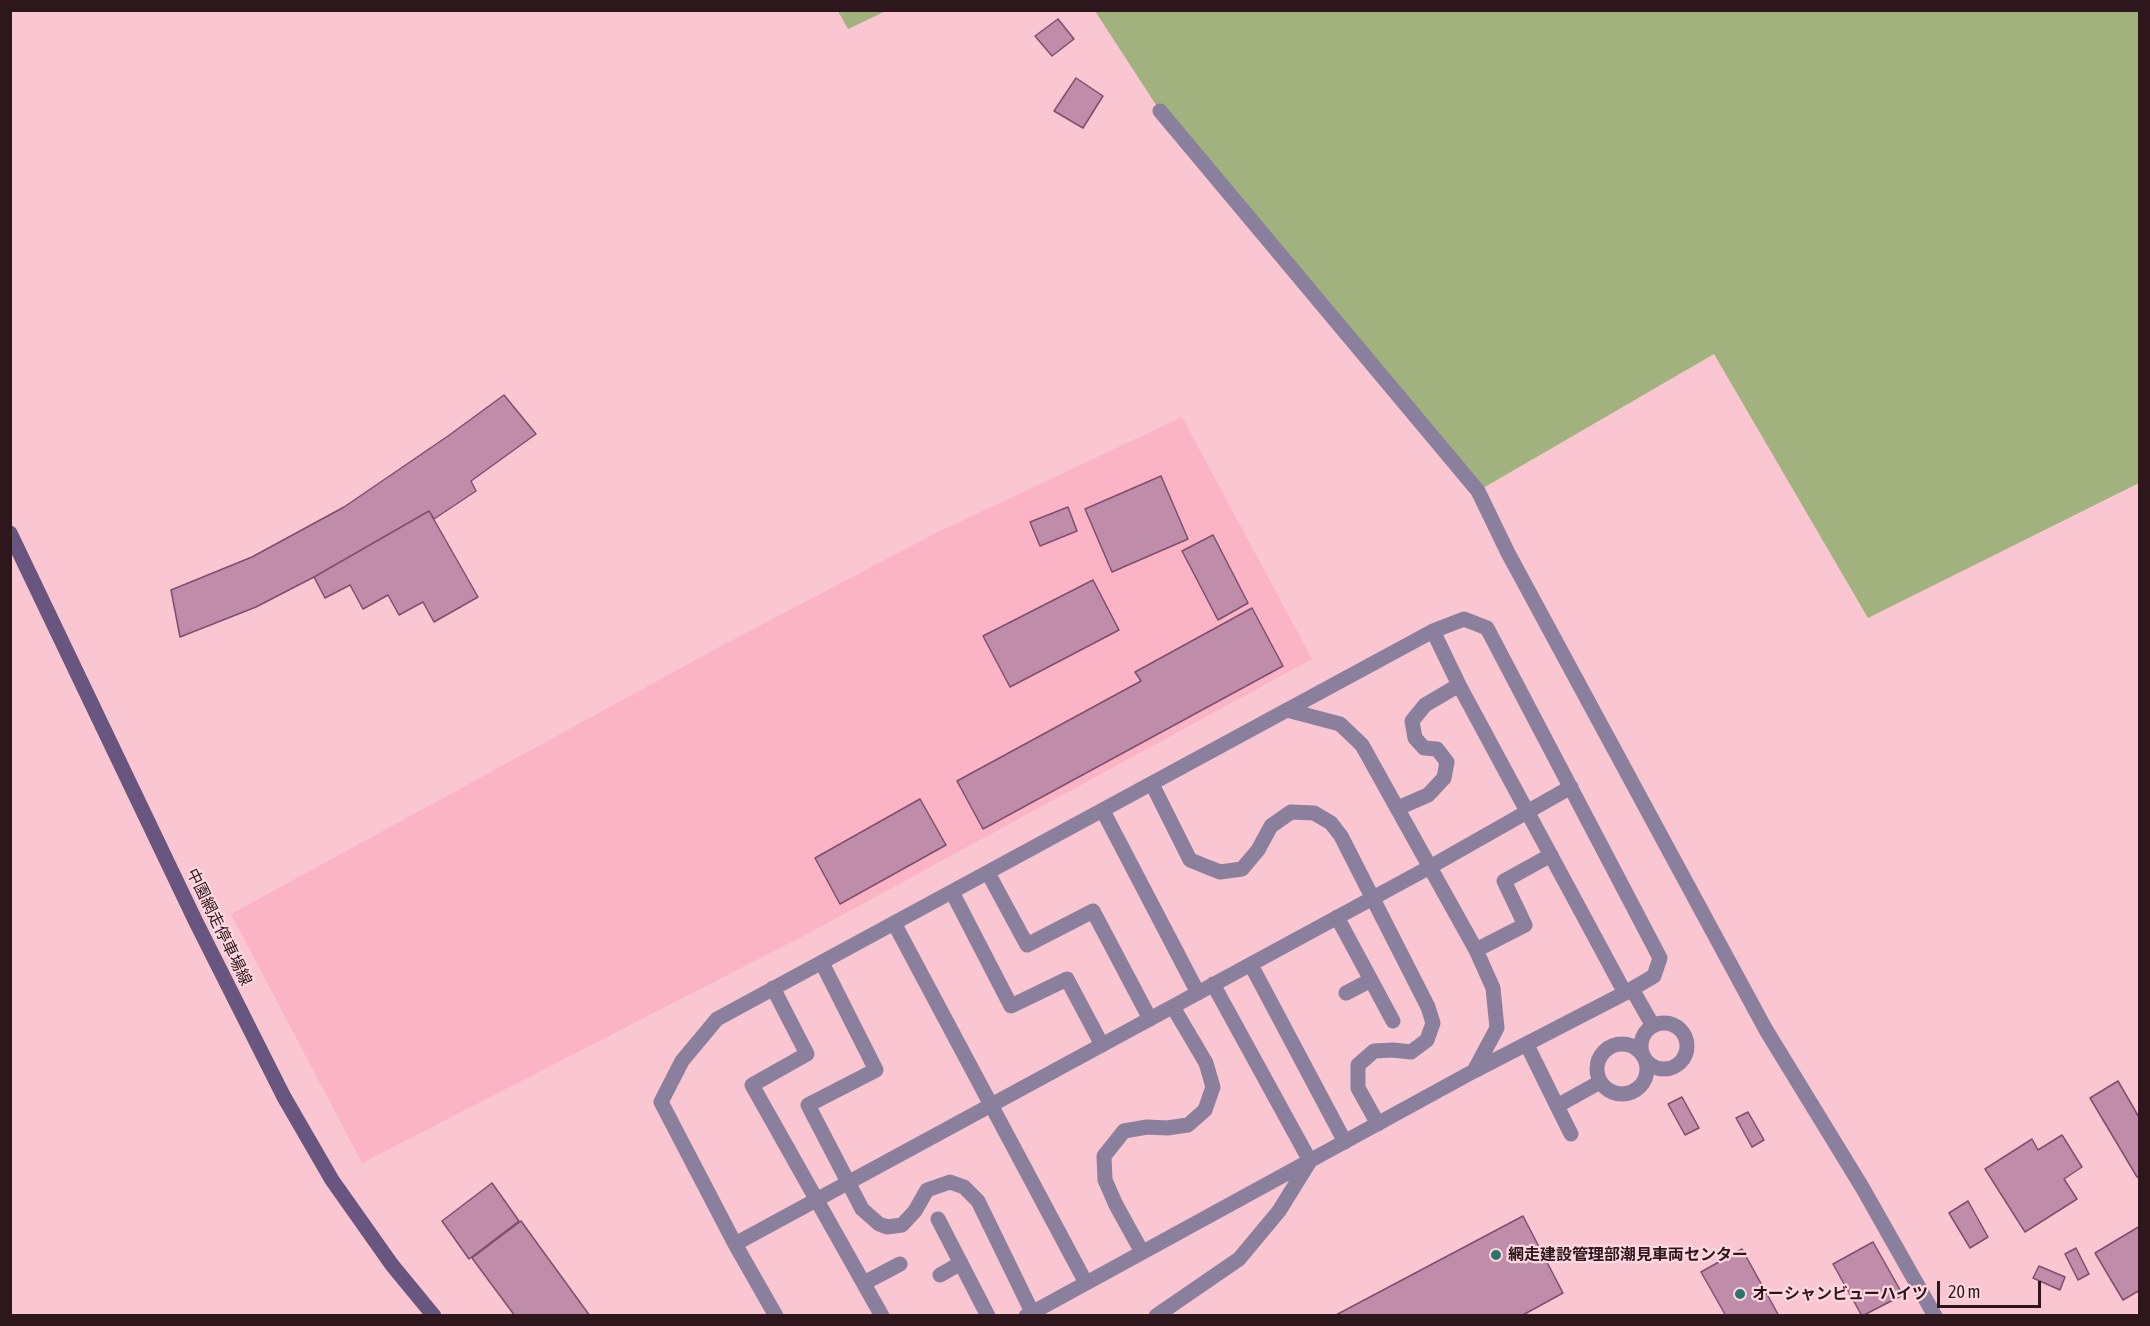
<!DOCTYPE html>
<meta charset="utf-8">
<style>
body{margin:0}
#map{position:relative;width:2150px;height:1326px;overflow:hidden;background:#f9c6d2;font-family:"Asap Condensed",sans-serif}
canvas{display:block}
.frame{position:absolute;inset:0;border:12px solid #2d171d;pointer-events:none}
.scale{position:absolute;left:1937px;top:1281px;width:104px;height:27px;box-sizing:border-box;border:3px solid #2d171d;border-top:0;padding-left:8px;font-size:18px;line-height:21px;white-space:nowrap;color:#2d171d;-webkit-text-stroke:4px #fed7e0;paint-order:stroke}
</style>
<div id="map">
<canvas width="2150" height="1326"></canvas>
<div class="frame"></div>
<div class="scale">20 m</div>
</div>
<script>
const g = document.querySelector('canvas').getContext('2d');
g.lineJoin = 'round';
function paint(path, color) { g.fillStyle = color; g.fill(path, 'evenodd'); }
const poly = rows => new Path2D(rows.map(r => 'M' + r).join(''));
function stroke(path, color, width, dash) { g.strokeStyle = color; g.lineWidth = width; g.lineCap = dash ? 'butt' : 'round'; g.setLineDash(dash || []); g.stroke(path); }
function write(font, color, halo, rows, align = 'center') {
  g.font = font + ' "Asap Condensed","Noto Sans JP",sans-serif'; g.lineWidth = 4.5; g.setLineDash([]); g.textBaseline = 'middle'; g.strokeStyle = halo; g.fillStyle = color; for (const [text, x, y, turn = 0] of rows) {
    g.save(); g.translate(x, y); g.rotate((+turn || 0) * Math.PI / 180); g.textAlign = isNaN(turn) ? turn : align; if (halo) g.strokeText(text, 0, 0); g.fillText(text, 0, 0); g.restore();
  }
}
paint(poly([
 [1182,417,1312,659,811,932,362,1163,231,914,723,645,934,534]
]), '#fab4c5');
paint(poly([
 [838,11,886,11,848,29],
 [1095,11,2139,11,2139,483,1868,618,1714,354,1478,491,1160,111]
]), '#a2b27f');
const building = poly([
 [1058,19,1074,39,1052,56,1035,36,1058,19],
 [1076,78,1103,96,1083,128,1054,111,1076,78],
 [504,395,536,434,471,481,476,491,434,519,429,511,314,577,256,607,180,637,171,590,252,557,344,507,448,436,504,395],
 [1161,476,1188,539,1112,572,1085,509,1161,476],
 [1068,507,1077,531,1040,546,1030,522,1068,507],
 [429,511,478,597,434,622,423,602,399,615,388,595,363,609,350,585,325,598,314,577,429,511],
 [1213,535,1248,603,1218,620,1182,551,1213,535],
 [1093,580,1119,630,1010,687,983,636,1093,580],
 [1252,608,1283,666,983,829,957,781,1141,681,1135,672,1252,608],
 [920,799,946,845,840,904,815,858,920,799],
 [2118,1081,2140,1119,2140,1176,2137,1177,2090,1098,2118,1081],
 [1682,1097,1699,1128,1685,1135,1668,1104,1682,1097],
 [1748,1112,1764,1140,1752,1147,1736,1118,1748,1112],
 [2062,1135,2082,1167,2064,1179,2077,1199,2025,1232,1985,1169,2032,1139,2038,1150,2062,1135],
 [492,1183,519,1221,469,1259,442,1221,492,1183],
 [1968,1201,1988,1237,1970,1248,1949,1213,1968,1201],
 [1523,1216,1563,1293,1521,1316,1334,1316,1523,1216],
 [521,1221,590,1316,515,1316,472,1258,521,1221],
 [2140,1226,2140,1290,2123,1300,2095,1253,2140,1226],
 [1873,1242,1903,1295,1862,1316,1833,1264,1873,1242],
 [2076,1248,2089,1274,2078,1280,2065,1254,2076,1248],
 [1742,1249,1779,1316,1726,1316,1701,1272,1742,1249],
 [2039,1266,2065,1277,2060,1290,2033,1278,2039,1266]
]);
paint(building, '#bf8caa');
stroke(building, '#7e4f6c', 1.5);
stroke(poly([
 [1160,111,1478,491,1508,553,1766,1030,1862,1187,1935,1316],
 [1433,631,1459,685,1625,993],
 [1152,784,1190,860,1220,872,1242,869,1258,850,1271,826,1291,812,1314,813,1331,823,1341,836,1428,1007,1433,1023,1427,1040,1411,1052,1393,1050,1374,1051,1358,1065,1358,1088,1378,1124],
 [1398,808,1428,795,1444,778,1447,762,1437,749,1424,748,1415,738,1412,721,1425,705,1459,685],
 [1103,811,1198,993],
 [988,873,1027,945,1093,911,1150,1019],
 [952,892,1011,1006,1067,979,1102,1045],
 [1337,917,1393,1021],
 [894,923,1086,1283],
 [1476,950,1525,925,1504,881,1551,855],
 [822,963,876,1070,808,1105,862,1209,879,1224,887,1227,902,1225,915,1211,927,1190,950,1182,964,1187,978,1201,1032,1312],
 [1251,965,1345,1142],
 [773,988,807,1054,752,1085,882,1316],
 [1632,989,1653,1026],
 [1346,993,1371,980],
 '1641 1046a23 23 0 1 1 46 0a23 23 0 1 1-46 0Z',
 '1597 1069a25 25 0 1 1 50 0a25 25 0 1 1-50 0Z',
 [1527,1045,1557,1106,1600,1082],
 [1557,1106,1571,1134],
 [938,1219,988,1316],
 [735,1244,1430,867,1571,787],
 [1142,1252,1116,1205,1105,1180,1104,1156,1124,1131,1147,1127,1167,1128,1188,1125,1205,1110,1213,1087,1206,1063,1173,1007],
 [940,1275,961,1263],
 [864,1283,900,1264],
 [776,1316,735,1244,661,1102,682,1061,717,1019,1287,710,1340,724,1362,745,1476,950,1493,988,1497,1028,1474,1071],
 [1026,1316,1474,1071,1625,993,1654,976,1660,958,1487,628,1464,619,1433,631,1287,710],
 [1156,1316,1239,1259,1279,1211,1310,1161,1213,984]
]), '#8b7f9e', 15);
stroke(poly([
 [10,533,196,922,284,1097,332,1180,392,1265,434,1316]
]), '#685681', 15);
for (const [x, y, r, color] of [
 [1496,1255,6,"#2c7369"],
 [1740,1294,6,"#2c7369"]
]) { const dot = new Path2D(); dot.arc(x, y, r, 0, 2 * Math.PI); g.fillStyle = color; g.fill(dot); stroke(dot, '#fed7e0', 2); }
write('16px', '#2d171d', '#fed7e0', [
 ["中園網走停車場線",219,927,64]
]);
write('bold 16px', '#2d171d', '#fed7e0', [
 ["網走建設管理部潮見車両センター",1508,1255],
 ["オーシャンビューハイツ",1752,1294]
], 'left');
</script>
